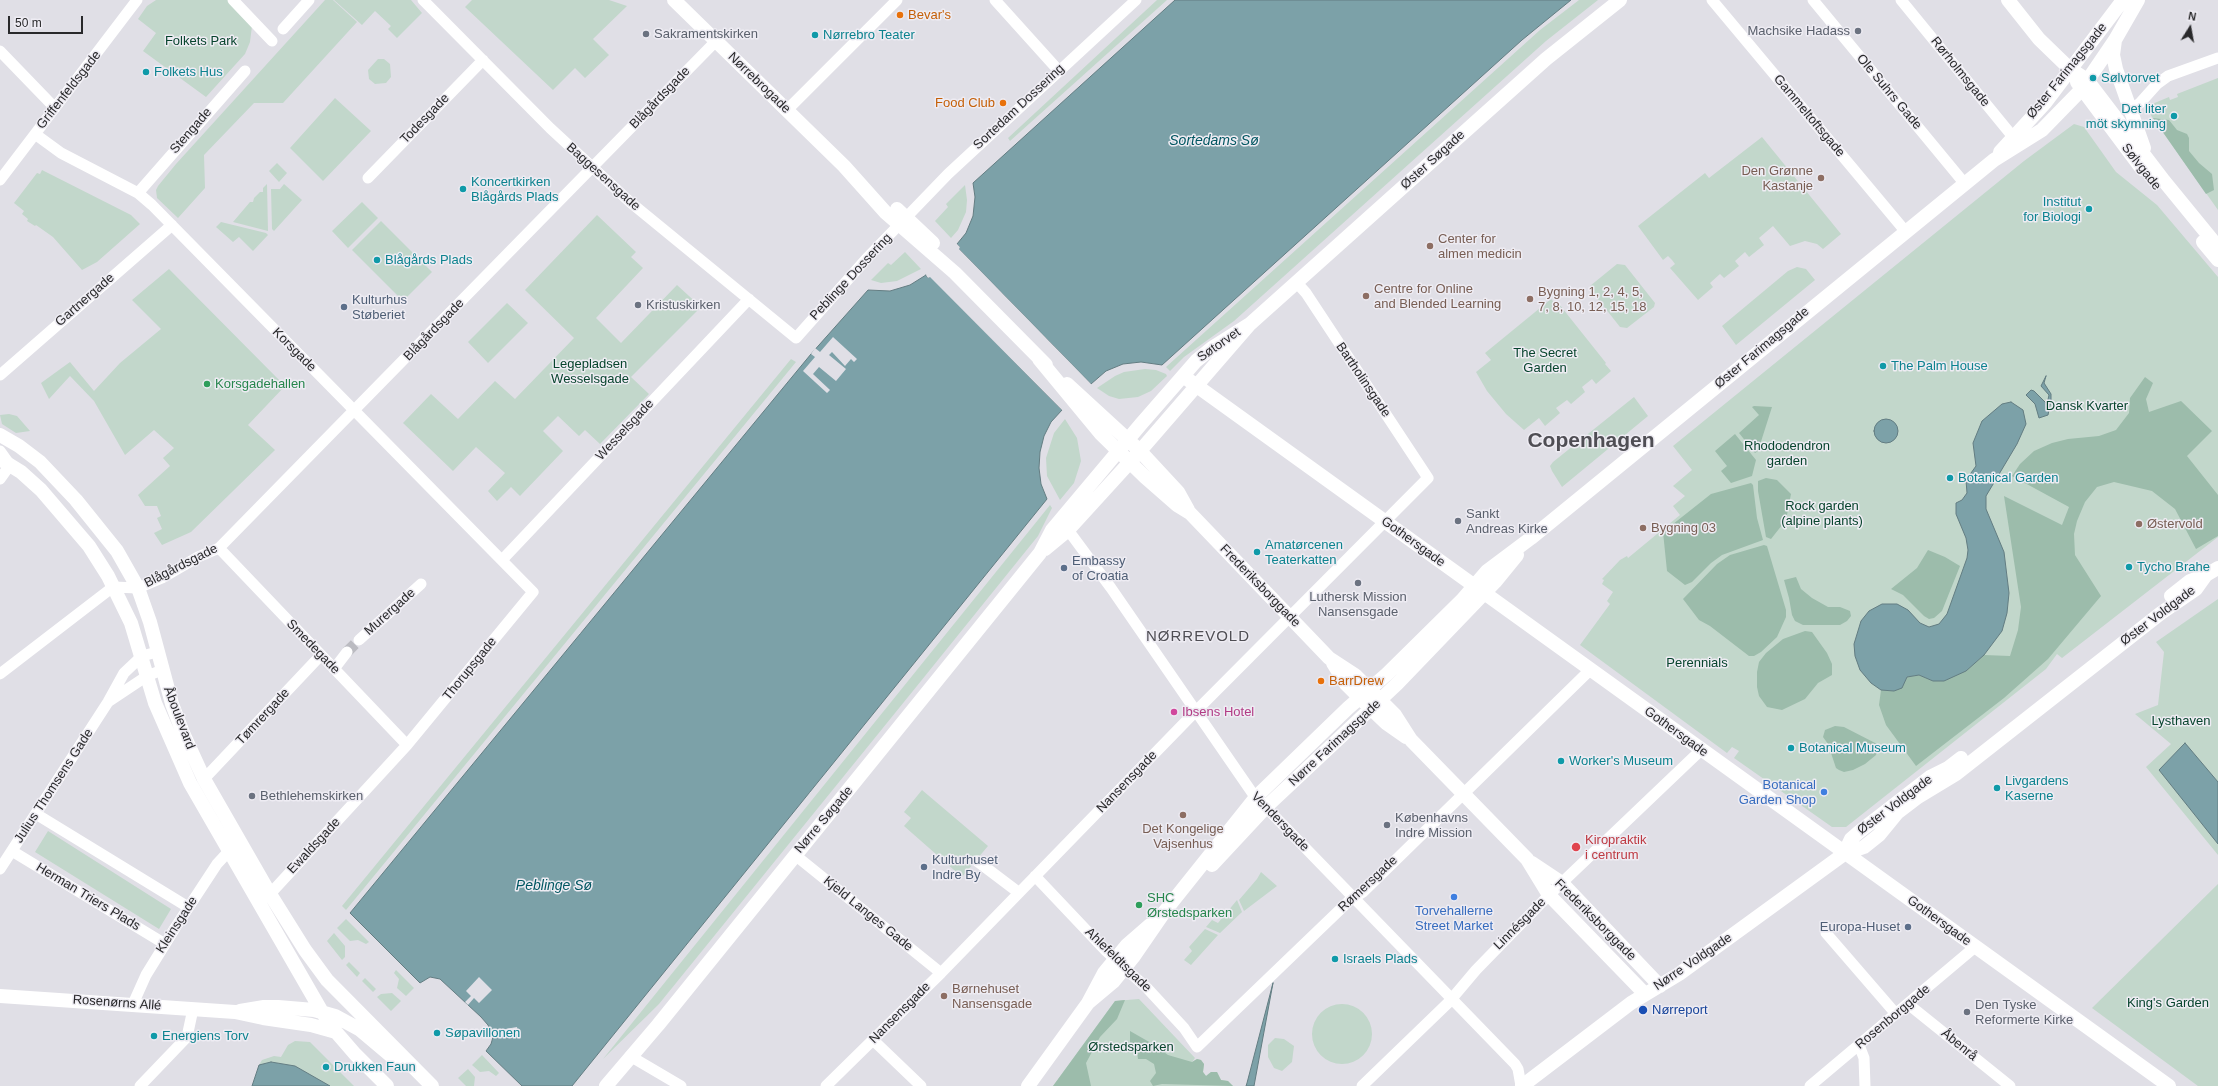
<!DOCTYPE html>
<meta charset="utf-8">
<style>
body{margin:0}
#map{position:relative;width:2218px;height:1086px;overflow:hidden;background:#e0dfe6;font-family:Helvetica,sans-serif}
canvas{display:block}
.north{position:absolute;left:2170px;top:8px;width:40px;height:40px;-webkit-text-stroke:3px #eeecf3;paint-order:stroke;rotate:11deg;font-size:11px;font-weight:700;line-height:16px;text-align:center;color:#29292b}
.north::after{content:'';display:block;margin:auto;width:14px;height:18px;background:#29292b;clip-path:polygon(50% 0,100% 100%,50% 72%,0 100%)}
.scale{position:absolute;left:8px;top:16px;width:75px;height:18px;box-sizing:border-box;border:2px solid #29292b;border-top:0;padding-left:5px;font-size:12px;line-height:14px;white-space:nowrap;color:#29292b;-webkit-text-stroke:3px #eeecf3;paint-order:stroke}
</style>
<div id="map">
<canvas width="2218" height="1086"></canvas>
<div class="north">N</div>
<div class="scale">50 m</div>
</div>
<script>
const g = document.querySelector('canvas').getContext('2d');
g.lineJoin = 'round';
function paint(path, color) { g.fillStyle = color; g.fill(path, 'evenodd'); }
const poly = rows => new Path2D(rows.map(r => 'M' + r).join(''));
function stroke(path, color, width, dash) { g.strokeStyle = color; g.lineWidth = width; g.lineCap = dash ? 'butt' : 'round'; g.setLineDash(dash || []); g.stroke(path); }
function write(font, color, halo, rows, align = 'center') {
  g.font = font + ' Helvetica,sans-serif'; g.lineWidth = 3; g.setLineDash([]); g.textBaseline = 'middle'; g.strokeStyle = halo; g.fillStyle = color; for (const [text, x, y, turn = 0] of rows) {
    g.save(); g.translate(x, y); g.rotate((+turn || 0) * Math.PI / 180); g.textAlign = isNaN(turn) ? turn : align; if (halo) g.strokeText(text, 0, 0); g.fillText(text, 0, 0); g.restore();
  }
}
paint(poly([
 [156,0,231,0,252,26,250,42,245,54,206,97,143,51,156,33,138,19,147,6],
 [325,0,333,0,357,22,283,103,254,103,204,155,205,188,178,218,157,198,156,190,158,186,176,164],
 [334,0,411,0,422,13,397,38,388,29,391,26,375,11,362,25],
 [472,0,609,0,627,6,593,39,609,55,585,78,575,68,553,90,465,7],
 [1157,0,1167,0,1010,141,1008,138],
 [1579,0,1598,0,1546,41,1234,321,1184,357,1170,371,1166,367,1540,30],
 [378,59,384,59,390,64,391,77,386,83,375,84,369,79,368,70],
 [2218,78,2218,210,2145,107,2169,97,2170,100,2178,97,2177,94],
 [335,98,371,131,323,181,290,148],
 [2074,124,2084,127,2116,172,2157,205,2218,277,2218,537,2062,658,2057,654,2046,669,1846,827,1832,827,1734,758,1739,751,1732,747,1727,753,1580,645,1610,604,1607,601,1613,592,1602,584,1604,580,1602,579,1620,560,1627,556,1628,558,1680,515,1673,506,1685,496,1673,486,1692,470,1673,446,2024,161],
 [1762,137,1841,234,1823,249,1817,244,1805,241,1790,246,1773,226,1759,238,1764,245,1749,257,1745,252,1735,261,1739,266,1724,278,1720,274,1710,283,1713,287,1698,300,1670,268,1675,264,1672,260,1668,256,1663,260,1638,226,1705,173,1709,178],
 [277,163,287,173,279,182,269,171],
 [42,170,131,215,140,224,97,262,82,270,53,237,36,225,35,226,27,221,28,219,22,214,24,211,14,203,37,173,40,174],
 [267,184,268,231,233,222,250,202,253,202,254,198,260,192,263,192,263,188],
 [284,184,302,200,274,231,272,229,271,189,280,189],
 [965,185,967,200,966,212,958,230,951,238,935,221,948,207,946,204],
 [362,202,378,218,348,248,332,231],
 [597,215,636,252,631,257,643,268,596,318,621,343,677,285,701,307,631,377,649,394,600,444,585,430,579,436,558,416,543,431,563,451,520,496,511,487,497,501,488,491,505,473,476,447,453,471,403,423,431,394,458,419,495,381,515,399,574,338,525,290],
 [381,221,432,272,403,301,352,250],
 [221,222,266,233,268,235,253,251,239,237,233,242,216,227],
 [905,252,921,269,897,281,881,283,871,280,888,263,891,265],
 [1617,264,1625,265,1655,303,1654,307,1627,328,1620,327,1590,289,1590,286],
 [1797,267,1806,269,1815,280,1736,345,1722,326,1788,271],
 [169,269,285,386,248,425,275,450,191,532,162,545,154,533,162,529,157,518,161,516,157,506,145,506,138,495,170,466,163,458,174,448,154,430,125,455,94,401,70,376,49,399,41,383,70,362,94,391,120,363,161,329,132,300],
 [1551,299,1557,305,1559,304,1606,363,1605,364,1611,371,1596,384,1592,379,1582,387,1585,392,1571,404,1567,400,1556,408,1560,413,1545,426,1539,418,1524,430,1506,414,1487,391,1476,372,1491,360,1485,353],
 [507,303,528,323,488,363,468,342],
 [791,359,796,362,346,910,342,906],
 [1145,369,1156,370,1166,374,1167,376,1151,391,1138,397,1119,399,1109,396,1097,388,1115,376,1124,372],
 [1634,397,1648,416,1562,487,1552,471,1550,466,1553,462],
 [9,414,17,416,30,431,16,433,2,424,0,415],
 [1065,419,1077,438,1081,461,1074,483,1060,500,1047,476,1046,458,1054,433],
 [1050,505,1052,508,1038,536,921,681,659,1004,603,1059],
 [2218,599,2218,855,2146,767,2171,744,2135,714,2158,705,2164,652,2156,642],
 [922,790,988,846,962,877,904,826,911,818,904,812],
 [48,831,171,909,159,929,35,852],
 [1261,872,1277,886,1244,911,1239,900,1257,879],
 [2218,884,2218,1086,2198,1086,2092,1008],
 [1237,900,1242,912,1220,933,1206,927,1212,920,1218,923],
 [346,919,369,942,366,944,358,940,350,941,337,928],
 [1205,929,1218,935,1191,965,1184,960,1192,951,1189,947],
 [334,933,345,946,345,957,342,960,327,941],
 [349,962,360,973,357,977,346,965],
 [396,970,414,988,406,996,397,988,399,979,394,973],
 [365,978,376,989,373,992,362,981],
 [392,993,401,1001,391,1011,377,997,381,994],
 [1139,999,1195,1058,1192,1062,1197,1059,1201,1060,1204,1064,1203,1072,1206,1076,1211,1072,1217,1072,1221,1080,1228,1081,1233,1086,1053,1086,1115,1001],
 '1312 1034a30 30 0 1 1 60 0a30 30 0 1 1-60 0Z',
 [1275,1038,1284,1039,1294,1046,1292,1062,1282,1071,1274,1068,1268,1057,1268,1045],
 [295,1041,310,1042,354,1086,330,1086,295,1066,271,1062,259,1065,262,1060,274,1056,281,1057,288,1045],
 [482,1055,499,1073,496,1076,489,1071,480,1072,472,1065],
 [468,1069,475,1077,474,1086,466,1086,458,1078]
]), '#c2d7cb');
paint(poly([
 [2153,118,2169,120,2177,130,2187,134,2189,138,2189,151,2199,163,2212,174,2214,190,2206,194],
 [2145,377,2153,383,2146,399,2149,412,2181,401,2212,431,2187,456,2218,495,2218,536,2196,549,2175,509,2152,491,2114,482,2097,487,2085,502,2077,521,2074,534,2075,555,2101,596,2048,659,2004,698,1916,766,1886,725,1879,705,1881,690,1894,691,1907,677,1919,675,1933,681,1966,671,1984,655,2010,656,2018,630,2021,607,2004,496,2062,525,2069,507,2012,476,2020,464,2034,451,2052,443,2068,439,2099,436,2116,430,2129,413,2130,398],
 [1754,406,1772,407,1758,451,1755,453,1739,433,1759,415,1752,407],
 [1735,434,1756,460,1752,476,1731,483,1721,471,1727,466,1715,451],
 [1766,478,1777,480,1791,494,1786,520,1771,539,1766,537,1758,491,1758,481],
 [1751,483,1753,485,1757,518,1763,540,1722,555,1711,563,1692,582,1685,585,1667,571,1663,532,1711,494],
 [1764,545,1767,546,1786,610,1786,617,1777,637,1761,652,1754,656,1749,656,1710,626,1699,620,1683,599,1717,564,1730,555],
 [1928,550,1945,557,1960,566,1942,611,1934,618,1929,619,1924,616,1903,595,1891,589,1917,568],
 [1796,577,1801,589,1812,598,1828,607,1840,607,1850,611,1851,616,1847,621,1840,625,1803,625,1795,621,1792,615,1789,598,1784,580],
 [1805,631,1812,632,1827,653,1832,664,1832,675,1818,683,1805,699,1782,710,1767,707,1759,696,1757,687,1757,672,1759,662,1766,653,1783,639],
 [1835,726,1844,727,1879,745,1876,755,1865,764,1853,770,1844,772,1839,770,1836,768,1828,744,1823,737,1825,730],
 [1125,1000,1117,1019,1100,1037,1086,1063,1091,1086,1053,1086,1115,1001],
 [1130,1031,1151,1043,1168,1055,1192,1062,1197,1059,1201,1060,1204,1064,1203,1072,1206,1076,1211,1072,1217,1072,1221,1080,1228,1081,1233,1086,1162,1084,1153,1086,1150,1081,1156,1073,1154,1064,1146,1059,1138,1059,1137,1052,1130,1046]
]), '#9cbcab');
const water = poly([
 [1175,0,1571,0,1522,40,1162,365,1141,362,1123,364,1106,371,1091,384,958,248,960,247,957,244,966,233,973,216,975,197,973,183,1175,0],
 [926,275,928,278,930,276,1062,410,1051,422,1044,436,1040,452,1039,468,1041,484,1047,499,572,1086,522,1086,486,1051,491,1044,493,1037,488,1025,481,1017,440,979,430,977,420,983,350,913,811,354,868,290,890,291,910,285,926,275],
 [2046,376,2044,383,2051,394,2051,400,2048,415,2039,418,2035,404,2026,395,2031,390,2034,391,2047,404,2049,395,2041,386,2046,376],
 [2011,402,2023,410,2026,424,2017,444,1986,496,1986,509,2004,552,2009,593,2007,613,2002,631,1984,655,1966,671,1944,681,1933,681,1919,675,1907,677,1902,688,1894,691,1881,690,1871,683,1860,670,1855,656,1854,644,1861,621,1869,611,1882,604,1897,604,1908,610,1920,623,1929,627,1939,624,1947,614,1967,558,1968,550,1966,538,1956,514,1956,503,1962,500,1967,493,1966,480,1976,466,1973,443,1982,421,2002,404,2011,402],
 '1874 431a12 12 0 1 1 24 0a12 12 0 1 1-24 0Z',
 [2185,743,2218,782,2218,844,2159,770,2185,743],
 [1273,983,1254,1086,1246,1086,1247,1083,1273,983],
 [271,1062,295,1066,330,1086,252,1086,259,1065,271,1062]
]);
paint(water, '#7ca1a8');
stroke(water, '#637d82', 1);
paint(poly([
 [957,244,960,247,959,249,1091,384,1089,385,957,250],
 [927,273,931,275,1063,408,1062,410,930,277,928,278,926,275],
 [833,337,857,359,854,362,851,359,845,366,832,352,829,355,846,369,836,381,819,367,813,374,830,390,827,393,803,371,815,357,811,354,815,348,820,352],
 [479,977,492,990,479,1003,474,998,468,1005,465,1002,471,996,466,991],
 [517,1027,518,1034,493,1037,492,1032,494,1031]
]), '#e0dfe6');
stroke(poly([
 [347,652,359,640]
]), '#bbbbc1', 11, [11, 5.5]);
stroke(poly([
 [233,0,272,41],
 [423,0,550,128,630,202,796,338,868,257,948,174,1136,0],
 [995,0,1059,71],
 [1712,0,1906,232],
 [1813,0,1965,184],
 [1901,0,2018,143],
 [283,29,309,0],
 [0,51,55,108],
 [787,110,897,0],
 [2130,110,2140,103,2157,84,2168,76,2218,58],
 [35,134,61,153,138,193,152,205,533,592,407,745,270,894],
 [368,178,483,60],
 [0,180,137,0],
 [138,193,245,71],
 [0,375,172,225],
 [0,451,10,465,0,479],
 [1068,530,1111,588,1253,794,1515,1064,1518,1069,1521,1086],
 [219,548,407,745],
 [502,560,749,299],
 [359,640,421,584],
 [334,669,347,652],
 [0,674,113,587,138,588,162,578,198,557,219,548,716,41],
 [108,702,147,676,162,670],
 [204,779,321,655],
 [36,814,188,907],
 [12,851,165,944],
 [795,855,941,973],
 [977,861,1018,892],
 [0,869,108,702,124,673,142,656,157,652],
 [1035,876,1106,951,1147,988,1184,1028,1197,1047,1350,900,1363,892,1590,670],
 [1826,933,1896,1014],
 [133,1004,146,975,175,928,217,864,229,851],
 [1908,1004,2010,1086],
 [873,1040,921,1086],
 [1859,1045,1864,1058,1865,1086],
 [630,1056,681,1086],
 [140,1086,187,1037,193,1009],
 [826,1086,941,973,1193,714,1428,478,1306,293,1297,283],
 [1362,1086,1449,1002,1476,970,1549,895,1701,750],
 [1810,1086,1975,947]
]), '#fff', 11);
stroke(poly([
 [674,0,844,166,886,213,955,273,1046,365],
 [2008,0,2039,39,2070,69,2087,80,2164,181,2218,247],
 [2115,40,2113,55,2116,69,2144,148],
 [2077,82,2142,169],
 [2000,152,2045,103,2123,0],
 [897,209,933,243],
 [2203,242,2218,260],
 [1039,359,1101,434,1145,477,1177,505,1190,513,1329,658,1355,675,1395,715,1411,740,1527,859,1549,895,1645,994],
 [1183,376,2169,1086],
 [1067,384,1140,451,1178,492,1188,510],
 [0,435,19,446,40,462,76,500,117,551,138,588,150,622,172,704,183,733,204,779,270,894,305,950,327,980,432,1086],
 [0,459,21,472,41,490,89,546,108,576,131,623,155,703,190,783,322,1012,336,1032,355,1054,387,1086],
 [1045,549,1068,530,1140,451,1250,324,1546,59,1620,0],
 [2171,596,2190,581,2206,575,2218,568],
 [1333,663,1346,684,1360,698,1386,723,1406,737],
 [1844,854,1851,839,1859,832,1930,777,1948,768,1961,758],
 [1532,863,1562,883,1660,986],
 [1212,865,1266,807,1397,684,1495,582,1517,555],
 [0,996,235,1012,263,1018,311,1025,336,1032],
 [1088,1003,1113,982,1134,956,1165,911,1256,797,1348,708,1387,674,1462,600,1487,571,1531,538,1994,160,2042,130,2081,90,2115,40,2138,0],
 [240,1011,264,1007,278,1007,314,1010,335,1016,359,1029,397,1061],
 [606,1086,658,1025,866,768,1040,553,1052,530,1141,424,1196,361,1212,348,1250,324],
 [1028,1086,1088,1003,1104,973,1127,945,1150,925],
 [1522,1086,1631,1003,1679,974,1844,854,1864,847,1879,835,1897,813,1918,797,1956,774,2161,613,2196,589,2206,575]
]), '#fff', 14);
for (const [x, y, r, color] of [
 [900,15,4,"#e8710a"],
 [1858,31,4,"#6b7280"],
 [646,34,4,"#6b7280"],
 [815,35,4,"#0f9aa8"],
 [146,72,4,"#0f9aa8"],
 [2093,78,4,"#0f9aa8"],
 [1003,103,4,"#e8710a"],
 [2174,116,4,"#0f9aa8"],
 [1821,178,4,"#8d6e63"],
 [463,189,4,"#0f9aa8"],
 [2089,209,4,"#0f9aa8"],
 [1430,246,4,"#8d6e63"],
 [377,260,4,"#0f9aa8"],
 [1366,296,4,"#8d6e63"],
 [1530,299,4,"#8d6e63"],
 [638,305,4,"#6b7280"],
 [344,307,4,"#5c6f8a"],
 [1883,366,4,"#0f9aa8"],
 [207,384,4,"#2e9e5b"],
 [1950,478,4,"#0f9aa8"],
 [1458,521,4,"#6b7280"],
 [2139,524,4,"#8d6e63"],
 [1643,528,4,"#8d6e63"],
 [1257,552,4,"#0f9aa8"],
 [2129,567,4,"#0f9aa8"],
 [1064,568,4,"#5c6f8a"],
 [1358,583,4,"#6b7280"],
 [1321,681,4,"#e8710a"],
 [1174,712,4,"#d1479c"],
 [1791,748,4,"#0f9aa8"],
 [1561,761,4,"#0f9aa8"],
 [1997,788,4,"#0f9aa8"],
 [1824,792,4,"#3f7fe0"],
 [252,796,4,"#6b7280"],
 [1183,815,4,"#8d6e63"],
 [1387,825,4,"#6b7280"],
 [1576,847,5,"#e0444e"],
 [924,867,4,"#5c6f8a"],
 [1454,897,4,"#3f7fe0"],
 [1139,905,4,"#2e9e5b"],
 [1908,927,4,"#5c6f8a"],
 [1335,959,4,"#0f9aa8"],
 [944,996,4,"#8d6e63"],
 [1643,1010,5,"#1a4fb4"],
 [1967,1012,4,"#6b7280"],
 [437,1033,4,"#0f9aa8"],
 [154,1036,4,"#0f9aa8"],
 [326,1067,4,"#0f9aa8"]
]) { const dot = new Path2D(); dot.arc(x, y, r, 0, 2 * Math.PI); g.fillStyle = color; g.fill(dot); stroke(dot, '#eeecf3', 1.5); }
write('13px', '#c56008', '#eeecf3', [
 ["Bevar's",908,15],
 ["Food Club",995,103,"right"],
 ["BarrDrew",1329,681]
], 'left');
write('13px', '#5b616d', '#eeecf3', [
 ["Machsike Hadass",1850,31,"right"],
 ["Sakramentskirken",654,34],
 ["Kristuskirken",646,305],
 ["Sankt",1466,514],
 ["Andreas Kirke",1466,529],
 ["Luthersk Mission",1358,597,"center"],
 ["Nansensgade",1358,612,"center"],
 ["Bethlehemskirken",260,796],
 ["Københavns",1395,818],
 ["Indre Mission",1395,833],
 ["Den Tyske",1975,1005],
 ["Reformerte Kirke",1975,1020]
], 'left');
write('13px', '#0d838f', '#eeecf3', [
 ["Nørrebro Teater",823,35],
 ["Folkets Hus",154,72],
 ["Sølvtorvet",2101,78],
 ["Det liter",2166,109,"right"],
 ["möt skymning",2166,124,"right"],
 ["Koncertkirken",471,182],
 ["Blågårds Plads",471,197],
 ["Institut",2081,202,"right"],
 ["for Biologi",2081,217,"right"],
 ["Blågårds Plads",385,260],
 ["The Palm House",1891,366],
 ["Botanical Garden",1958,478],
 ["Amatørcenen",1265,545],
 ["Teaterkatten",1265,560],
 ["Tycho Brahe",2137,567],
 ["Botanical Museum",1799,748],
 ["Worker's Museum",1569,761],
 ["Livgardens",2005,781],
 ["Kaserne",2005,796],
 ["Israels Plads",1343,959],
 ["Søpavillonen",445,1033],
 ["Energiens Torv",162,1036],
 ["Drukken Faun",334,1067]
], 'left');
write('13px', '#07442d', '#eeecf3', [
 ["Folkets Park",201,41],
 ["The Secret",1545,353],
 ["Garden",1545,368],
 ["Legepladsen",590,364],
 ["Wesselsgade",590,379],
 ["Dansk Kvarter",2087,406],
 ["Rhododendron",1787,446],
 ["garden",1787,461],
 ["Rock garden",1822,506],
 ["(alpine plants)",1822,521],
 ["Perennials",1697,663],
 ["Lysthaven",2181,721],
 ["King's Garden",2168,1003],
 ["Ørstedsparken",1131,1047]
]);
write('13px', '#29292b', '#eeecf3', [
 ["Øster Farimagsgade",2067,71,-51],
 ["Rørholmsgade",1960,72,51],
 ["Nørrebrogade",759,83,44],
 ["Griffenfeldsgade",69,90,-52],
 ["Ole Suhrs Gade",1889,92,50],
 ["Blågårdsgade",660,98,-46],
 ["Sortedam Dossering",1019,107,-43],
 ["Gammeltoftsgade",1809,116,50],
 ["Todesgade",425,119,-46],
 ["Stengade",191,131,-49],
 ["Øster Søgade",1433,160,-42],
 ["Sølvgade",2141,167,52],
 ["Baggesensgade",603,177,42],
 ["Peblinge Dossering",851,277,-47],
 ["Gartnergade",85,300,-41],
 ["Blågårdsgade",434,330,-46],
 ["Søtorvet",1219,345,-35],
 ["Øster Farimagsgade",1762,348,-40],
 ["Korsgade",294,350,45],
 ["Bartholinsgade",1363,380,56],
 ["Wesselsgade",625,430,-47],
 ["Gothersgade",1413,542,36],
 ["Blågårdsgade",181,566,-27],
 ["Frederiksborggade",1260,586,46],
 ["Murergade",390,612,-42],
 ["Øster Voldgade",2158,616,-37],
 ["Smedegade",313,647,46],
 ["Thorupsgade",470,669,-51],
 ["Tømrergade",263,717,-47],
 ["Åboulevard",179,718,69],
 ["Gothersgade",1676,732,36],
 ["Nørre Farimagsgade",1335,743,-43],
 ["Nansensgade",1127,782,-46],
 ["Julius Thomsens Gade",54,786,-57],
 ["Øster Voldgade",1895,805,-37],
 ["Nørre Søgade",824,820,-50],
 ["Vendersgade",1280,822,46],
 ["Ewaldsgade",314,846,-47],
 ["Rømersgade",1368,884,-43],
 ["Herman Triers Plads",88,897,31],
 ["Kjeld Langes Gade",868,914,39],
 ["Frederiksborggade",1595,920,45],
 ["Gothersgade",1939,921,36],
 ["Linnésgade",1520,924,-45],
 ["Kleinsgade",177,925,-57],
 ["Ahlefeldtsgade",1118,960,44],
 ["Nørre Voldgade",1693,962,-34],
 ["Rosenørns Allé",117,1003,4],
 ["Nansensgade",900,1013,-45],
 ["Rosenborggade",1893,1017,-40],
 ["Åbenrå",1959,1045,39]
]);
write('13px', '#785e54', '#eeecf3', [
 ["Den Grønne",1813,171,"right"],
 ["Kastanje",1813,186,"right"],
 ["Center for",1438,239],
 ["almen medicin",1438,254],
 ["Centre for Online",1374,289],
 ["and Blended Learning",1374,304],
 ["Bygning 1, 2, 4, 5,",1538,292],
 ["7, 8, 10, 12, 15, 18",1538,307],
 ["Østervold",2147,524],
 ["Bygning 03",1651,528],
 ["Det Kongelige",1183,829,"center"],
 ["Vajsenhus",1183,844,"center"],
 ["Børnehuset",952,989],
 ["Nansensgade",952,1004]
], 'left');
write('13px', '#4e5e75', '#eeecf3', [
 ["Kulturhus",352,300],
 ["Støberiet",352,315],
 ["Embassy",1072,561],
 ["of Croatia",1072,576],
 ["Kulturhuset",932,860],
 ["Indre By",932,875],
 ["Europa-Huset",1900,927,"right"]
], 'left');
write('13px', '#27864d', '#eeecf3', [
 ["Korsgadehallen",215,384],
 ["SHC",1147,898],
 ["Ørstedsparken",1147,913]
], 'left');
write('13px', '#b23c85', '#eeecf3', [
 ["Ibsens Hotel",1182,712]
], 'left');
write('13px', '#366cbe', '#eeecf3', [
 ["Botanical",1816,785],
 ["Garden Shop",1816,800],
 ["Torvehallerne",1454,911,"center"],
 ["Street Market",1454,926,"center"]
], 'right');
write('13px', '#be3a42', '#eeecf3', [
 ["Kiropraktik",1585,840],
 ["i centrum",1585,855]
], 'left');
write('13px', '#164399', '#eeecf3', [
 ["Nørreport",1652,1010]
], 'left');
write('italic 14px', '#005661', '#eeecf3', [
 ["Sortedams Sø",1214,141],
 ["Peblinge Sø",554,886]
]);
g.letterSpacing = '1px';
write('15px', '#4f4e54', '#eeecf3', [
 ["NØRREVOLD",1198,637]
]);
g.letterSpacing = '0px';
write('bold 21px', '#4f4e54', '#eeecf3', [
 ["Copenhagen",1591,441]
]);
</script>
